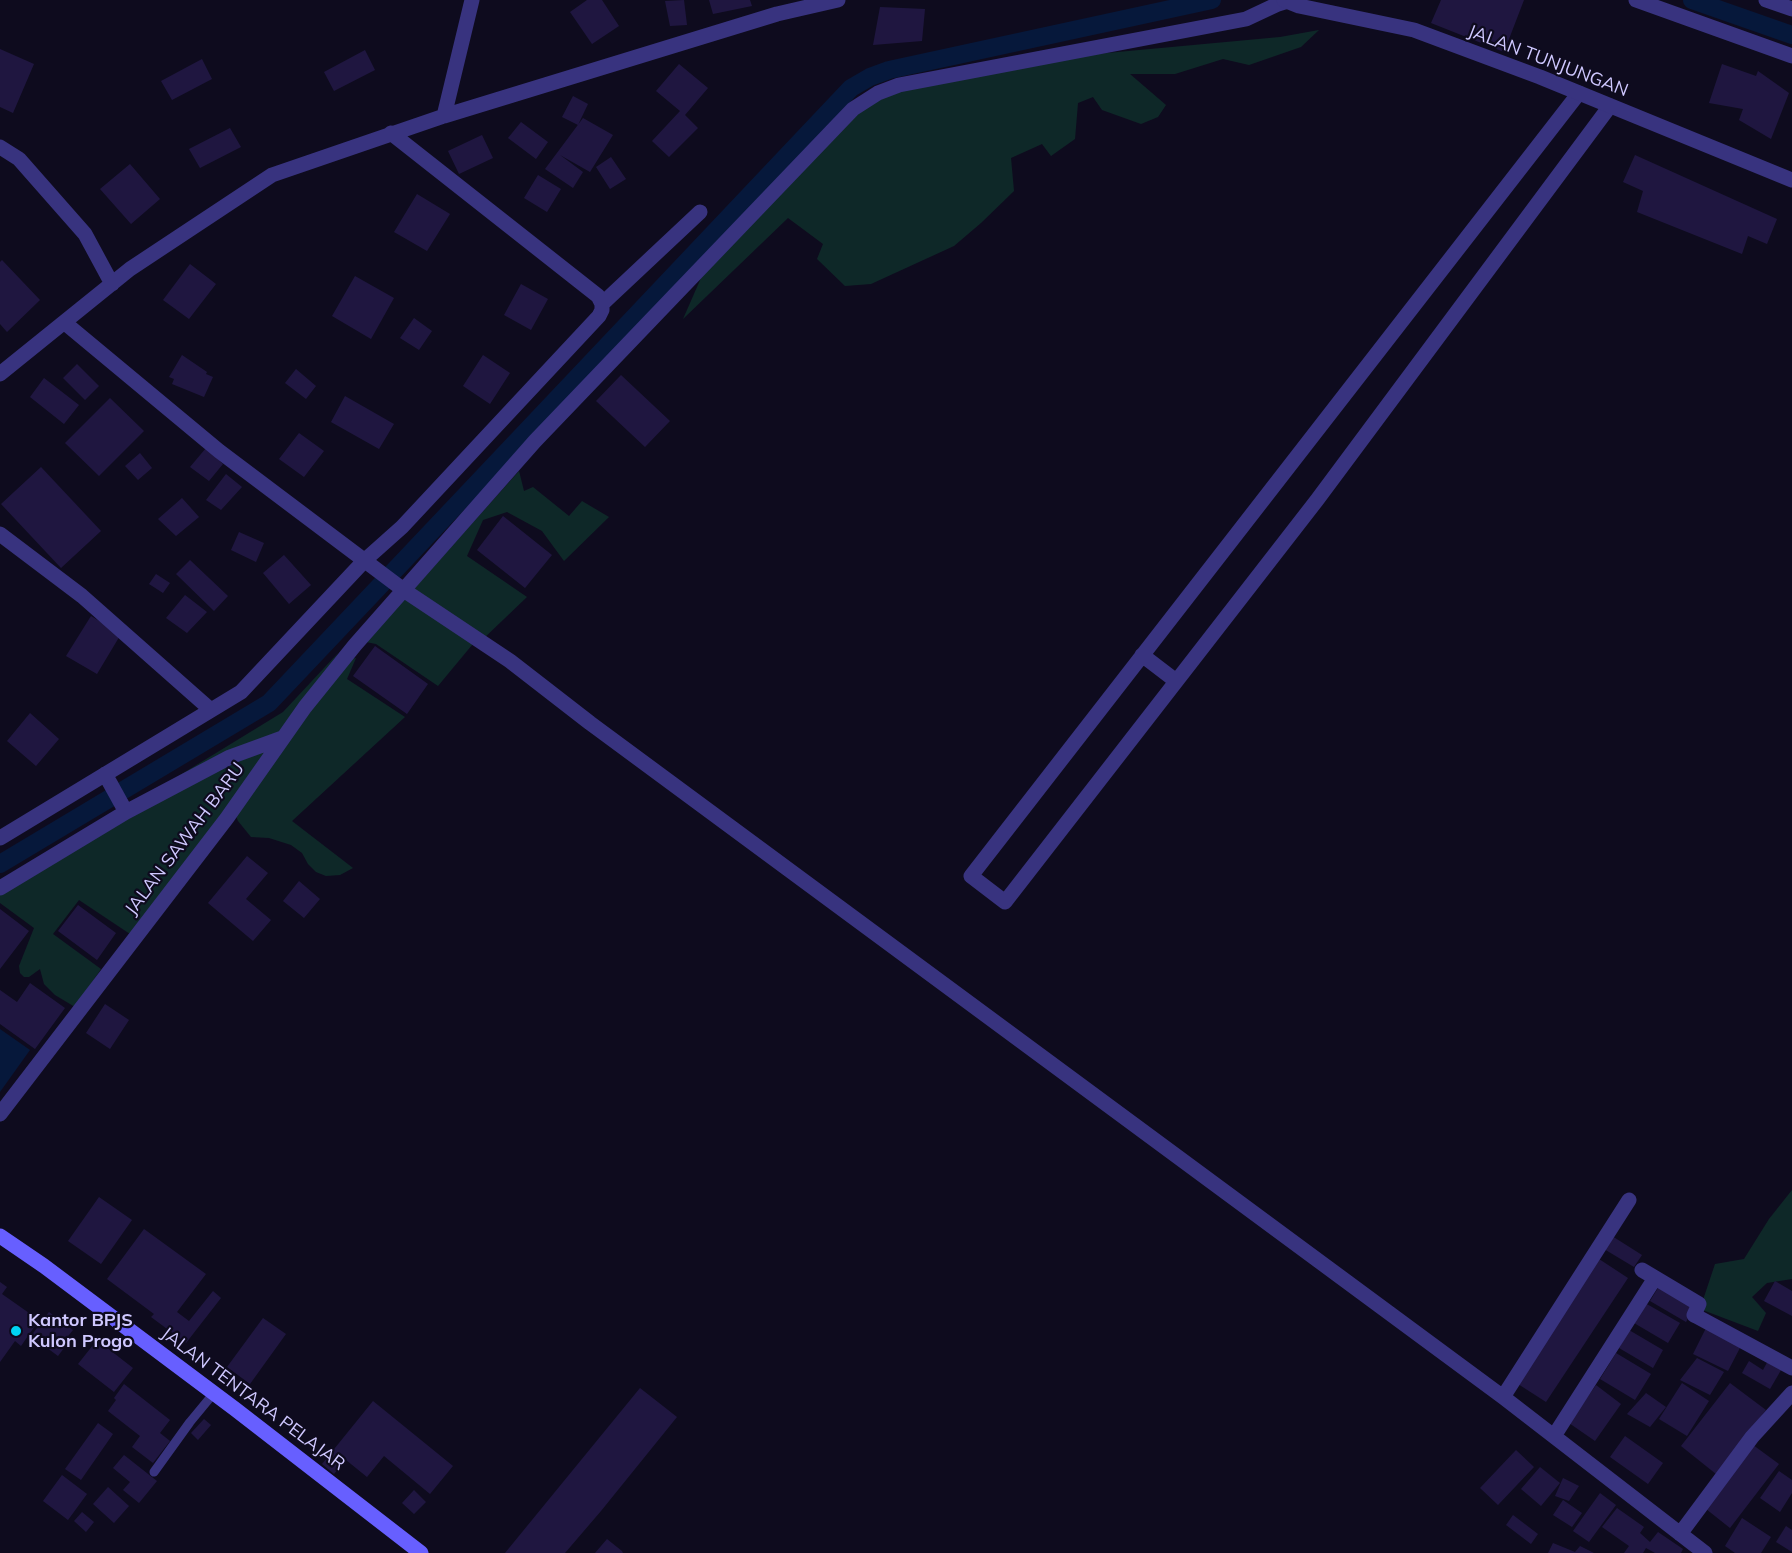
<!DOCTYPE html>
<style>
body{margin:0}
canvas{display:block;background:#0e0b1e}
</style>
<canvas width="1792" height="1553"></canvas>
<script>
const g = document.querySelector('canvas').getContext('2d');
g.lineJoin = 'round';
function paint(path, color) { g.fillStyle = color; g.fill(path, 'evenodd'); }
const poly = rows => new Path2D(rows.map(r => 'M' + r).join(''));
function stroke(path, color, width, dash) { g.strokeStyle = color; g.lineWidth = width; g.lineCap = dash ? 'butt' : 'round'; g.setLineDash(dash || []); g.stroke(path); }
function write(font, color, halo, rows, align = 'center') {
  g.font = font + ' Mulish,sans-serif'; g.lineWidth = 4.5; g.setLineDash([]); g.textBaseline = 'middle'; g.strokeStyle = halo; g.fillStyle = color; for (const [text, x, y, turn = 0] of rows) {
    g.save(); g.translate(x, y); g.rotate((+turn || 0) * Math.PI / 180); g.textAlign = isNaN(turn) ? turn : align; if (halo) g.strokeText(text, 0, 0); g.fillText(text, 0, 0); g.restore();
  }
}
paint(poly([
 [1319,30,1301,47,1249,65,1223,59,1175,74,1130,74,1166,105,1158,117,1141,124,1102,110,1093,97,1078,103,1075,139,1051,156,1042,144,1011,158,1014,191,981,223,954,246,871,284,845,286,817,259,823,244,788,218,683,319,708,262,862,102,897,88,1096,54,1280,37],
 [519,471,524,491,533,487,569,516,582,501,609,517,564,561,542,531,507,512,483,520,467,556,527,597,481,641,477,639,438,686,376,644,366,642],
 [339,652,226,810,130,934,79,900,53,934,101,969,75,1007,55,995,44,984,40,969,29,977,24,977,20,973,19,966,34,928,0,903,0,881,100,824,283,712],
 [356,658,347,679,405,717,292,821,353,868,340,875,326,876,316,872,308,864,302,853,291,845,269,838,251,837,238,821,236,816,308,709,350,659],
 [1792,1190,1792,1279,1767,1283,1752,1297,1766,1313,1758,1331,1700,1309,1715,1264,1744,1259,1769,1219]
]), '#0e2828');
paint(poly([
 [0,1029,30,1050,0,1092]
]), '#06183b');
stroke(poly([
 [1692,0,1792,35],
 [0,864,269,703,851,88,870,77,889,70,1212,0]
]), '#06183b', 18);
paint(poly([
 [587,0,602,0,619,26,592,44,570,12],
 [684,0,687,25,670,26,665,1],
 [709,0,750,0,752,6,713,14],
 [1441,0,1524,0,1504,52,1431,23],
 [880,7,925,9,922,41,873,45],
 [0,49,34,64,13,113,0,107],
 [365,50,375,70,334,91,324,72],
 [202,59,212,79,172,100,161,81],
 [679,64,708,88,685,115,698,128,669,157,652,141,680,111,656,91],
 [1722,64,1756,76,1758,71,1789,93,1771,139,1739,120,1743,109,1709,103],
 [573,96,588,104,578,125,562,117],
 [583,118,613,135,590,172,560,155,583,172,573,188,545,169],
 [521,122,548,142,536,159,508,138],
 [230,128,241,147,200,168,189,149],
 [482,135,493,158,459,174,448,151],
 [1635,155,1777,219,1767,244,1748,236,1742,254,1637,212,1643,191,1623,182],
 [611,157,626,179,610,189,596,167],
 [130,164,160,199,131,224,100,189],
 [538,175,561,189,547,212,524,198],
 [417,194,450,214,427,251,394,232],
 [2,260,40,300,7,332,0,324,0,262],
 [190,264,216,284,189,319,163,300],
 [355,276,394,298,371,339,332,316],
 [521,284,548,299,531,330,504,315],
 [414,318,432,331,419,350,400,338],
 [182,355,207,372,206,374,213,377,204,397,172,384,174,379,169,377],
 [483,355,510,373,490,404,463,386],
 [77,364,99,386,85,400,63,378],
 [296,369,316,386,306,399,285,383],
 [621,375,670,421,645,447,596,401],
 [44,378,79,405,64,424,30,397],
 [345,396,394,424,379,449,331,422],
 [110,398,144,431,99,476,65,443],
 [299,433,324,451,304,477,279,459],
 [206,448,223,464,209,481,190,467],
 [140,453,152,468,138,480,125,466],
 [41,467,101,531,61,568,1,504],
 [226,474,242,487,221,510,206,500],
 [182,498,199,517,176,536,158,519],
 [503,516,552,555,525,588,477,550],
 [239,532,264,543,256,562,231,550],
 [284,555,311,585,289,604,263,573],
 [190,560,228,596,214,611,176,574],
 [156,574,170,583,163,593,149,584],
 [185,595,207,612,187,633,166,618],
 [91,616,121,634,97,674,66,656],
 [375,646,428,684,407,714,353,676],
 [30,713,59,739,36,766,7,741],
 [247,856,268,873,246,899,271,920,253,941,208,903],
 [299,881,320,899,304,918,283,901],
 [78,905,116,933,97,960,58,931],
 [0,909,29,931,0,969],
 [30,983,65,1008,35,1049,0,1024,0,990,17,1002],
 [105,1004,129,1020,110,1049,86,1033],
 [99,1197,132,1220,101,1264,68,1241],
 [144,1229,206,1274,177,1312,189,1321,213,1291,221,1298,186,1343,151,1317,154,1314,107,1279],
 [1612,1236,1642,1255,1634,1267,1604,1249],
 [1599,1259,1628,1278,1546,1402,1518,1384],
 [1775,1281,1792,1291,1792,1316,1764,1301],
 [0,1282,7,1287,2,1294,39,1320,21,1346,15,1341,0,1362],
 [1661,1283,1696,1304,1686,1322,1650,1301],
 [1645,1303,1680,1323,1668,1343,1634,1323],
 [49,1312,73,1330,61,1345,64,1348,58,1356,31,1336],
 [263,1318,286,1334,250,1384,227,1367],
 [1707,1326,1742,1344,1728,1371,1693,1354],
 [1629,1330,1663,1350,1653,1368,1619,1348],
 [97,1340,133,1368,114,1392,78,1364],
 [1616,1353,1651,1374,1635,1400,1600,1379],
 [1770,1357,1784,1365,1770,1389,1742,1373,1749,1361,1763,1370],
 [1697,1358,1724,1372,1710,1395,1680,1380],
 [1682,1383,1709,1401,1687,1436,1659,1419],
 [1730,1383,1766,1410,1716,1474,1681,1446],
 [124,1384,170,1420,160,1433,170,1441,153,1463,132,1447,140,1436,108,1411,116,1400,114,1398],
 [1596,1385,1621,1404,1595,1441,1569,1423],
 [640,1388,677,1417,601,1511,565,1553,505,1553],
 [1646,1393,1666,1407,1650,1427,1627,1414],
 [373,1401,453,1466,430,1494,384,1456,367,1477,346,1460,334,1474,322,1464],
 [204,1419,211,1425,198,1440,191,1433],
 [98,1423,113,1434,81,1480,65,1469],
 [1625,1436,1663,1463,1648,1484,1610,1457],
 [1749,1442,1779,1464,1730,1528,1701,1505],
 [1516,1450,1534,1467,1498,1505,1480,1488],
 [124,1455,157,1481,139,1503,123,1490,130,1482,113,1468],
 [1540,1467,1560,1483,1541,1506,1521,1489],
 [1779,1471,1792,1480,1792,1493,1780,1512,1760,1498],
 [62,1475,87,1494,68,1520,43,1501],
 [1563,1478,1579,1486,1569,1501,1555,1496],
 [108,1487,129,1506,114,1523,93,1504],
 [414,1490,426,1502,414,1514,402,1503],
 [1600,1493,1616,1505,1589,1542,1573,1531],
 [1563,1500,1582,1513,1572,1527,1553,1515],
 [1617,1508,1644,1527,1640,1533,1650,1542,1658,1532,1683,1549,1681,1553,1655,1553,1646,1548,1643,1553,1624,1553,1629,1546,1602,1527],
 [82,1512,94,1522,86,1532,74,1521],
 [1513,1515,1538,1534,1531,1544,1506,1525],
 [1742,1518,1771,1537,1761,1553,1735,1553,1725,1546],
 [1786,1526,1792,1530,1792,1552,1776,1542],
 [607,1539,622,1551,623,1553,595,1553],
 [1553,1543,1575,1552,1580,1546,1594,1553,1548,1553]
]), '#1f1640');
stroke(poly([
 [154,1472,190,1422,214,1393]
]), '#38337f', 9);
stroke(poly([
 [1636,0,1792,56],
 [1766,0,1792,9],
 [1579,93,971,876,1005,902,1317,500,1610,106],
 [444,116,472,0],
 [0,147,19,159,85,234,112,284],
 [602,304,700,212],
 [65,323,219,451,405,591,510,661,590,723,1503,1397,1705,1553],
 [0,374,130,269,272,175,444,116,777,14,838,0],
 [0,534,82,596,211,710],
 [1142,655,1176,681],
 [105,774,126,812],
 [0,838,241,692,365,560,402,527,599,316,602,310,602,304,598,296,391,133],
 [0,888,126,812,230,757,282,738],
 [0,1114,227,818,305,707,355,645,535,441,853,109,878,93,899,85,1246,19,1278,4,1291,0],
 [1642,1270,1699,1304,1694,1315,1696,1316,1792,1368],
 [1503,1397,1629,1200],
 [1554,1436,1655,1278],
 [1680,1534,1752,1437,1792,1393]
]), '#38337f', 15);
stroke(poly([
 [1284,0,1299,6,1414,30,1540,77,1792,180]
]), '#38337f', 15);
stroke(poly([
 [0,1236,44,1266,235,1409,421,1553]
]), '#675fff', 15);
for (const [x, y, r, color] of [
 [16,1331,6,"#00d4f3"]
]) { const dot = new Path2D(); dot.arc(x, y, r, 0, 2 * Math.PI); g.fillStyle = color; g.fill(dot); stroke(dot, '#0e0b1e', 2); }
write('18px', '#cfc8ff', '#0e0b1e', [
 ["JALAN TUNJUNGAN",1548,61,21],
 ["JALAN SAWAH BARU",185,839,-53],
 ["JALAN TENTARA PELAJAR",253,1399,37]
]);
write('bold 18px', '#cfc8ff', '#0e0b1e', [
 ["Kantor BPJS",28,1321],
 ["Kulon Progo",28,1342]
], 'left');
</script>
